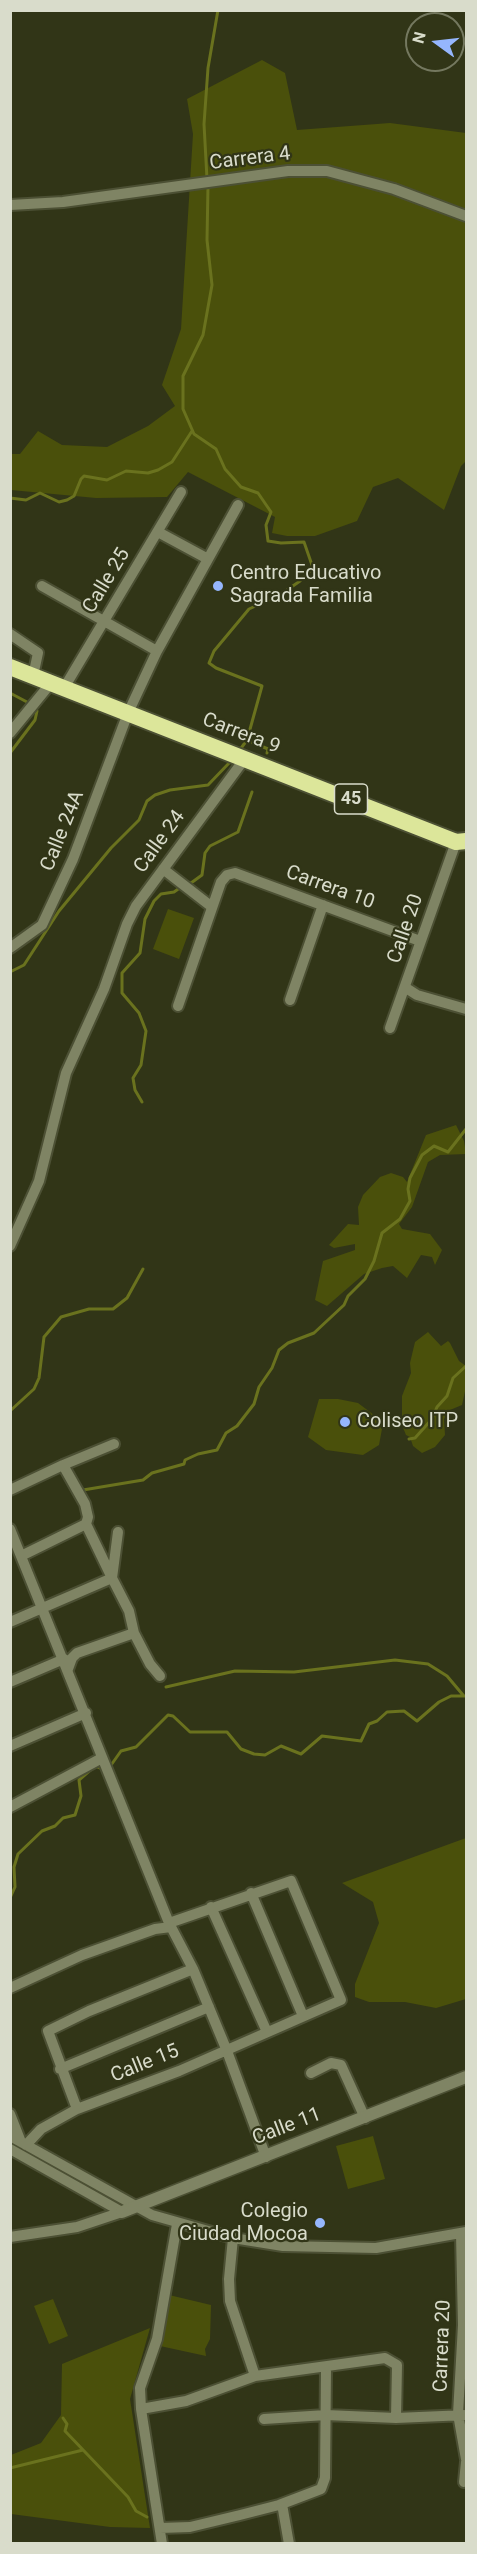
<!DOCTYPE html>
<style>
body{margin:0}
#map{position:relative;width:477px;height:2554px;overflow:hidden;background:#313517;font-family:Roboto,sans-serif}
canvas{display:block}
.frame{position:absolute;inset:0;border:12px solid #d9dccb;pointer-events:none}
.north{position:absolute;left:405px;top:12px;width:60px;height:60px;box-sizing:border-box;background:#313517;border:2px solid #74785f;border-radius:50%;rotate:285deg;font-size:16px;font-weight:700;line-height:24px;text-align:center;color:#d9dccb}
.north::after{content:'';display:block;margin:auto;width:21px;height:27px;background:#95b6fd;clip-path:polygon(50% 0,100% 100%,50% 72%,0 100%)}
</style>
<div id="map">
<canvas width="477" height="2554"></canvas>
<div class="frame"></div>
<div class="north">N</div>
</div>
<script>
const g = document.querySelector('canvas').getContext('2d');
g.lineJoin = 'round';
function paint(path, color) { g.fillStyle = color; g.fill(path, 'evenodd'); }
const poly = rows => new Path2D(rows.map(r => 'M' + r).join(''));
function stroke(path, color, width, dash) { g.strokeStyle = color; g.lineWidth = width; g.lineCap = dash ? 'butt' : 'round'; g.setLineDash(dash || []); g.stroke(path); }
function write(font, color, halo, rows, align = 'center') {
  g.font = font + ' Roboto,sans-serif'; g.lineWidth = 4.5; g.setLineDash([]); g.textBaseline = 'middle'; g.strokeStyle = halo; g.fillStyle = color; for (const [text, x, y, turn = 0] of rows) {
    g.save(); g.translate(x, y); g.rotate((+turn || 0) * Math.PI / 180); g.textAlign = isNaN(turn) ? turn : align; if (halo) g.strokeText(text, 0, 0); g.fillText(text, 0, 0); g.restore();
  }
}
paint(poly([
 [262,60,285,73,297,130,390,123,466,133,466,461,461,466,444,510,398,478,373,487,357,521,315,536,287,536,272,533,275,517,188,472,167,497,96,498,11,490,10,454,20,454,38,431,62,445,107,447,148,426,175,406,162,385,181,329,193,134,187,99],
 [168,909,194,918,179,959,153,949],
 [456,1125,464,1141,466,1154,440,1155,428,1162,412,1207,399,1224,402,1229,430,1234,442,1250,435,1265,432,1257,421,1255,407,1278,393,1266,382,1268,364,1274,327,1306,315,1300,323,1261,355,1250,355,1244,334,1248,329,1245,348,1224,359,1225,358,1207,363,1195,380,1177,391,1173,403,1177,407,1182,426,1135],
 [428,1332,441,1346,448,1341,450,1343,459,1361,466,1366,466,1387,462,1405,450,1410,444,1419,445,1435,435,1447,422,1453,413,1446,410,1437,406,1435,402,1425,402,1396,411,1373,410,1363,415,1342],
 [319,1399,338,1399,358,1403,374,1415,382,1429,379,1445,363,1455,326,1450,308,1437],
 [466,1838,466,1999,436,2008,405,2002,369,2002,355,1997,355,1984,379,1923,373,1902,342,1883],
 [373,2136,385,2179,348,2189,336,2146],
 [169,2295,211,2305,210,2339,205,2349,206,2356,160,2346],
 [53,2299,68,2336,49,2344,34,2306],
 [150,2328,130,2399,150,2528,110,2527,11,2514,11,2455,41,2443,61,2415,62,2364]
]), '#4a500b');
stroke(poly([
 [207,179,204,124,208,68,218,10],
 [208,186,207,240,212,285,203,335,183,376,183,409,194,434,216,449,225,469,241,487,258,493,271,512,266,525,268,541,281,543,304,542,313,568,300,581,280,595,249,609,214,651,209,663,216,668,262,686,247,740,239,751],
 [10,498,26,500,40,493,59,502,67,500,74,496,81,479,84,476,107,480,126,471,148,473,158,470,172,462,192,431],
 [10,693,27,702],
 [247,740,268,749,267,753],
 [10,753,35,720,37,711,35,708],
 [185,882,191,883,202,875,205,853,210,846,238,832,252,792],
 [10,972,24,965,59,911,111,848,139,820,147,801,155,795,170,790,208,785,231,761],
 [142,1102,135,1090,133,1078,141,1065,146,1031,139,1013,122,993,122,973,140,953,145,919,154,901,161,894,174,892,181,887],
 [10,1411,34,1389,39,1378,44,1337,61,1317,89,1309,113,1309,127,1298,143,1269],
 [409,1439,415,1438,432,1419,437,1407,447,1396,453,1378,466,1366],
 [83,1490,143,1480,152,1473,184,1464,185,1460,198,1454,217,1450,226,1433,237,1426,254,1404,259,1387,272,1368,279,1350,288,1343,314,1333,344,1305,348,1296,365,1279,374,1261,382,1233,400,1219,410,1201,408,1189,410,1178,422,1155,434,1146,448,1152,466,1129],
 [166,1687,235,1671,294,1672,395,1660,428,1664,447,1676,463,1695],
 [109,1768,121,1751,136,1747,168,1715,173,1716,190,1732,227,1732,241,1749,254,1754,265,1755,281,1746,301,1754,322,1736,361,1741,369,1724,377,1721,387,1712,404,1711,417,1721,439,1702,451,1696,466,1696],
 [10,1898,15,1887,14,1867,18,1854,42,1831,55,1826,63,1818,75,1815,81,1796,79,1780,95,1766,103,1769],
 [63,2418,67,2424,65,2431,128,2497,136,2511,147,2517],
 [10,2468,83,2450],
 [466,2544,466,2543]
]), '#6a721e', 3);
const minor = poly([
 [10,205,63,202,288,171,327,171,394,189,466,216],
 [158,532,208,559],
 [42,586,157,651],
 [10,634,38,653,33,676],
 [64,688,181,492],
 [10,733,51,683],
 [163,869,212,907],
 [10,948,42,925,73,859,128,713,157,651,238,505],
 [406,988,417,995,466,1009],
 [290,1000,323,905],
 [178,1006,221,882,227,875,235,873,420,941],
 [390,1028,456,842],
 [10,1246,39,1181,66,1073,104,989,127,924,136,906,246,757],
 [10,1490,63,1465],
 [10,1529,169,1923,193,1969,227,2051,266,2157],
 [118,1532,112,1578,129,1611,134,1633],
 [21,1556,86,1524,88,1517,85,1504,63,1465,114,1444],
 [10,1622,112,1578,86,1524],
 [68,1669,72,1658,77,1653,134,1633,150,1664,160,1676],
 [10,1682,64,1659],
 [10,1746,86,1713],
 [10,1807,102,1758],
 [251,1893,303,2016],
 [211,1907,267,2032],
 [10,1988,82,1955,155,1929,171,1927],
 [60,2069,209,2007],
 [311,2073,331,2063,341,2065,365,2118],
 [77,2109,48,2031,89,2011,193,1969],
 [10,2114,21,2142],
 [10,2136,152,2215,233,2238,283,2246,376,2248,466,2232],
 [26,2145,41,2129,77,2109,179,2071,341,2000,291,1881,169,1923],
 [10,2149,122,2212],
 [461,2234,463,2325,458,2414,466,2459],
 [10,2237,77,2227,122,2212],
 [233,2238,229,2279,230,2301,255,2376],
 [141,2409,186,2401,255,2376,385,2358,397,2365,396,2418],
 [264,2419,326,2415,396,2418,466,2415],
 [464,2482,466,2462],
 [282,2504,289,2544],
 [160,2528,190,2527,240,2515,279,2505,321,2489,325,2478,326,2367],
 [162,2544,141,2409,140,2388,157,2339,177,2224]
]);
const tertiary = poly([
 [122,2212,466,2077]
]);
const trunk = poly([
 [10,667,456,842,466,841]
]);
stroke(minor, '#4c5034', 14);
stroke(tertiary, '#4c5034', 15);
stroke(trunk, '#4c5034', 20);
stroke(minor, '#7f8464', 10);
stroke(tertiary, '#7f8464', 12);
stroke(trunk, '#dce69a', 16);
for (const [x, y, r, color] of [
 [218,586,6,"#95b6fd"],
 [345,1422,6,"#95b6fd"],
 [320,2223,6,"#95b6fd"]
]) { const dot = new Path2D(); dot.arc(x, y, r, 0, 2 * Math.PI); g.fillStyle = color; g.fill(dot); stroke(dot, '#313517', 2); }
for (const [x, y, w] of [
 [351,799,33]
]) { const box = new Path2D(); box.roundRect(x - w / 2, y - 15, w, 30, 4.5); g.fillStyle = '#313517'; g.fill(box); stroke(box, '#d9dccb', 1.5); }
write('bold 18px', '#d9dccb', null, [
 ["45",351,799]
]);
write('20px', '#d9dccb', '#313517', [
 ["Carrera 4",250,159,-7],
 ["Calle 25",107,581,-59],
 ["Carrera 9",241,734,21],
 ["Calle 24A",63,831,-68],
 ["Calle 24",160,842,-54],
 ["Carrera 10",330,888,20],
 ["Calle 20",406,929,-71],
 ["Calle 15",145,2064,-22],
 ["Calle 11",287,2127,-21],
 ["Carrera 20",443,2346,-88]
]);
write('20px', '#d9dccb', '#313517', [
 ["Centro Educativo",230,574],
 ["Sagrada Familia",230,597],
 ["Coliseo ITP",357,1422],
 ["Colegio",308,2212,"right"],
 ["Ciudad Mocoa",308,2235,"right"]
], 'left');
</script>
